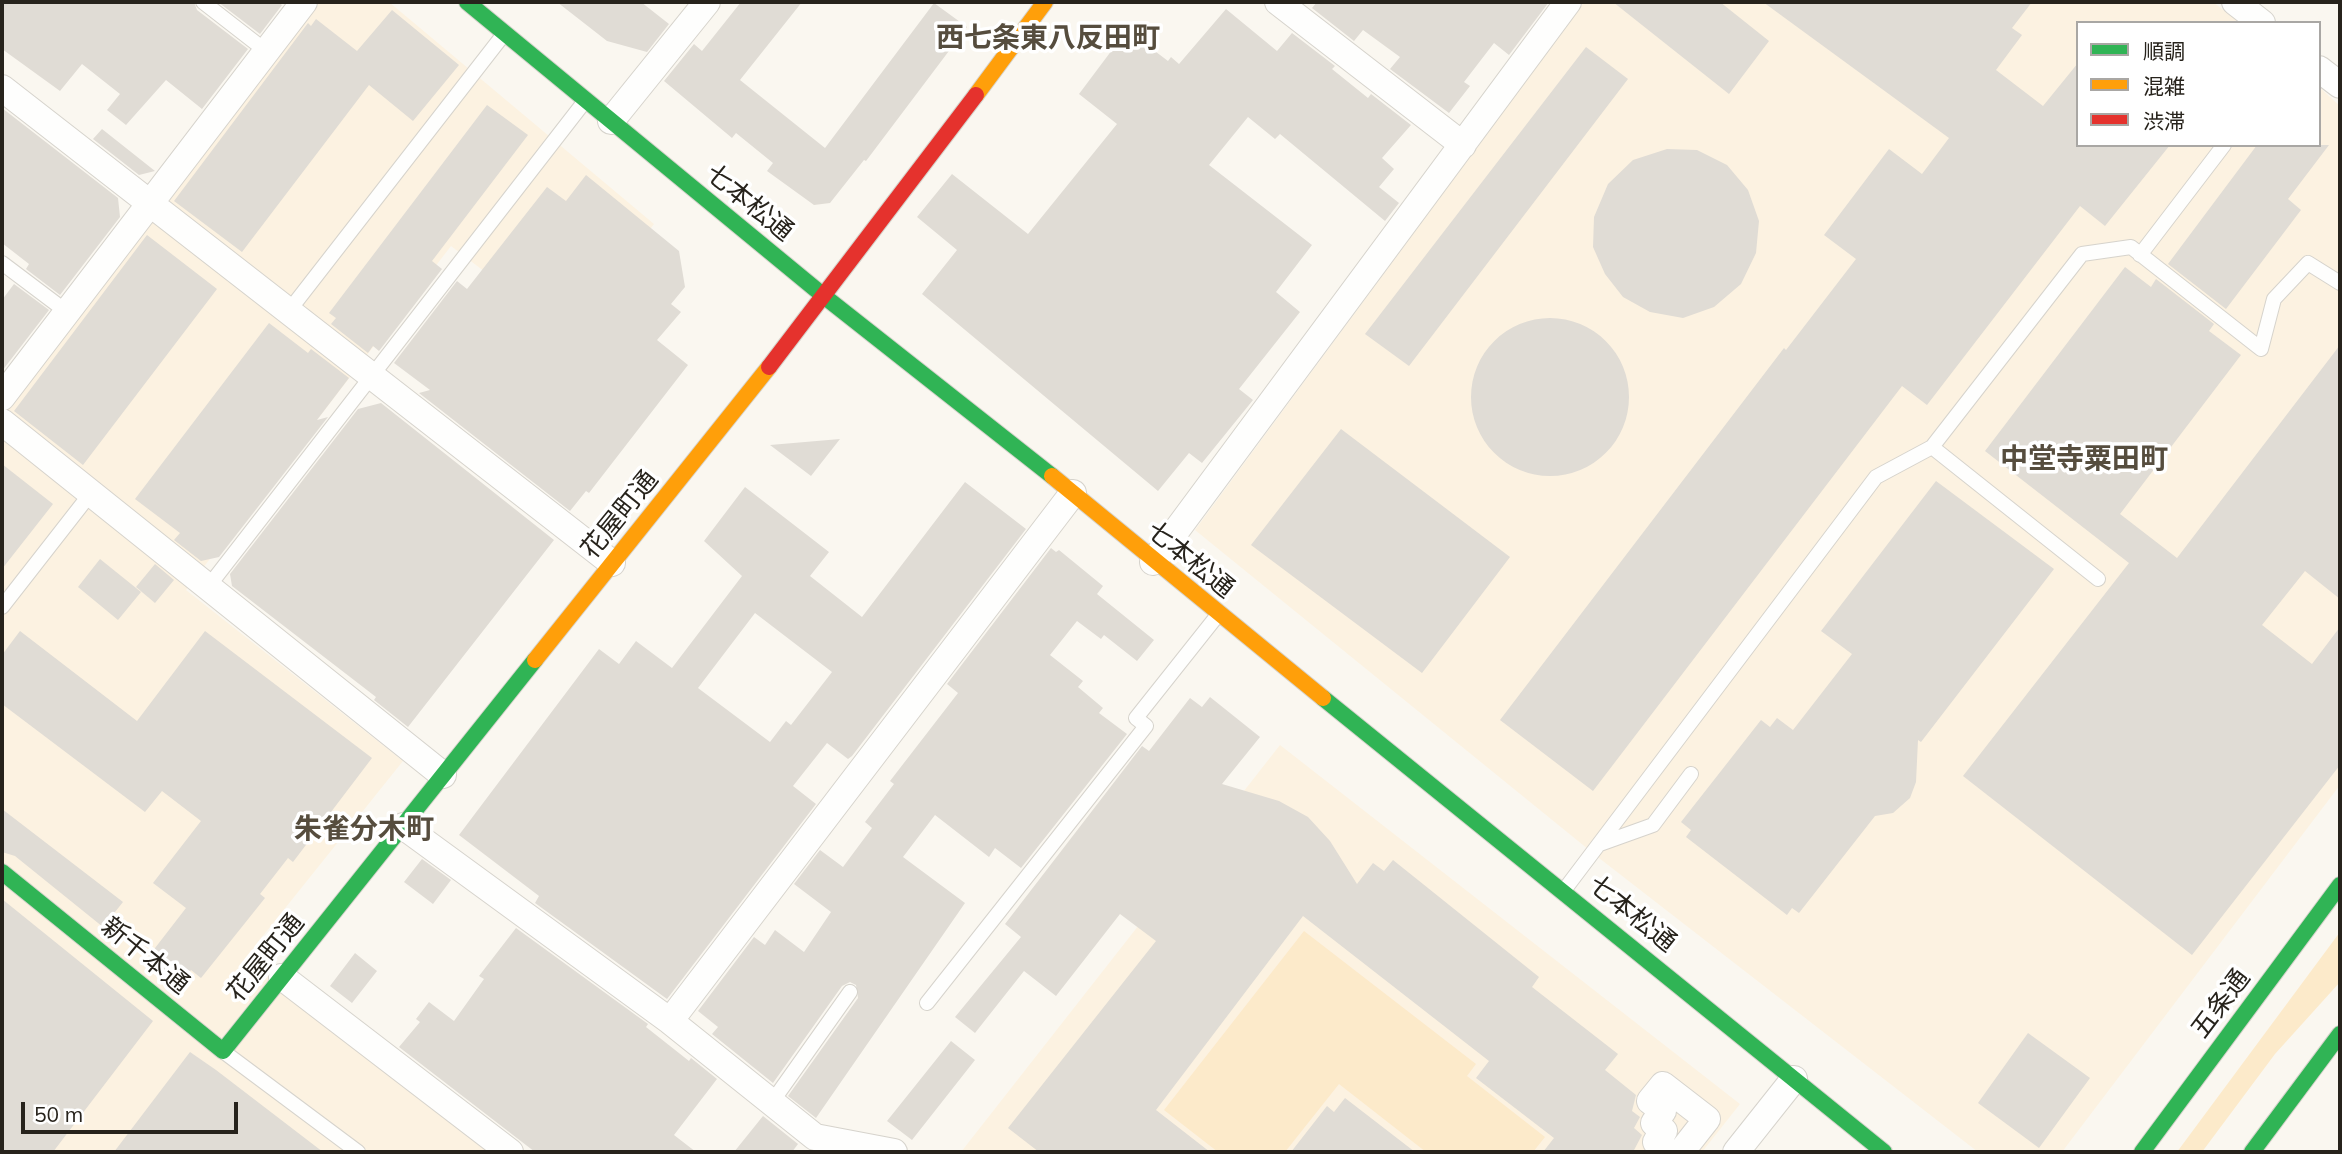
<!DOCTYPE html>
<meta charset="utf-8">
<style>
body{margin:0}
#map{position:relative;width:2342px;height:1154px;overflow:hidden;background:#faf7f0;font-family:Mulish,"Noto Sans JP",sans-serif}
canvas{display:block}
.frame{position:absolute;inset:0;border:4px solid #27231c;pointer-events:none}
.legend{position:absolute;left:2076px;top:21px;width:245px;height:126px;box-sizing:border-box;background:#fff;border:2px solid #a9a7a4;margin:0;padding:9px 12px;list-style:none;font-size:21px;color:#27231c}
.legend li{display:flex;align-items:center;gap:14px;height:35px}
.legend b{width:35px;border:2px solid #a9a7a4}
.scale{position:absolute;left:21px;top:1102px;width:217px;height:32px;box-sizing:border-box;border:4px solid #27231c;border-top:0;padding-left:9px;font-size:21px;line-height:24px;white-space:nowrap;color:#27231c;-webkit-text-stroke:5px #fff;paint-order:stroke}
</style>
<div id="map">
<canvas width="2342" height="1154"></canvas>
<div class="frame"></div>
<ul class="legend">
<li><b style="height:9px;background:#30b455"></b>順調</li>
<li><b style="height:9px;background:#ff9f0a"></b>混雑</li>
<li><b style="height:9px;background:#e5322d"></b>渋滞</li>
</ul>
<div class="scale">50 m</div>
</div>
<script>
const g = document.querySelector('canvas').getContext('2d');
g.lineJoin = 'round';
function paint(path, color) { g.fillStyle = color; g.fill(path, 'evenodd'); }
const poly = rows => new Path2D(rows.map(r => 'M' + r).join(''));
function stroke(path, color, width, dash) { g.strokeStyle = color; g.lineWidth = width; g.lineCap = dash ? 'butt' : 'round'; g.setLineDash(dash || []); g.stroke(path); }
function write(font, color, halo, rows, align = 'center') {
  g.font = font + ' Mulish,"Noto Sans JP",sans-serif'; g.lineWidth = 7; g.setLineDash([]); g.textBaseline = 'middle'; g.strokeStyle = halo; g.fillStyle = color; for (const [text, x, y, turn = 0] of rows) {
    g.save(); g.translate(x, y); g.rotate((+turn || 0) * Math.PI / 180); g.textAlign = isNaN(turn) ? turn : align; if (halo) g.strokeText(text, 0, 0); g.fillText(text, 0, 0); g.restore();
  }
}
paint(poly([
 [317,2,389,2,654,224,569,336,451,246,186,590,403,761,254,947,511,1152,2,1152,2,416],
 [1584,2,2213,2,2240,23,2078,23,2078,145,2319,145,2319,87,2340,106,2340,785,2062,1152,1978,1152,1599,858,1195,530],
 [1280,745,1740,1104,1702,1152,961,1152]
]), '#fcf2e1');
paint(poly([
 [1304,931,1476,1064,1467,1076,1545,1137,1533,1152,1426,1152,1339,1084,1285,1152,1218,1152,1164,1110],
 [2340,932,2340,982,2275,1054,2202,1152,2177,1152]
]), '#fceaca');
paint(poly([
 [2,2,194,2,197,10,248,49,202,109,166,80,126,125,107,110,120,94,82,64,60,91,2,49],
 [218,2,278,2,282,5,260,34],
 [557,2,641,2,669,24,647,52,607,41],
 [741,2,802,2,740,80,825,148,934,3,967,27,866,161,864,160,830,203,814,205,767,171,773,163,736,133,732,138,664,81,694,44,702,51],
 [1317,2,1549,2,1509,55,1494,43,1464,82,1470,86,1449,113,1390,69,1400,57,1363,30,1354,41,1312,8],
 [1613,2,1720,2,1769,41,1729,94],
 [1763,2,2032,2,2012,28,2022,35,1996,70,2043,106,2078,63,2078,145,2170,145,2105,226,2080,206,1927,405,1902,386,1593,791,1500,720,1784,348,1786,350,1856,259,1824,235,1889,149,1922,174,1949,138],
 [1226,9,1277,51,1292,33,1335,66,1332,69,1368,98,1371,94,1411,125,1382,158,1394,169,1379,187,1399,203,1385,221,1280,134,1275,139,1248,117,1209,165,1312,245,1276,292,1300,312,1239,389,1253,400,1202,463,1189,453,1158,491,922,294,957,250,917,217,952,174,1028,234,1117,124,1079,94,1127,30,1168,61,1171,57,1179,64],
 [392,10,459,65,413,121,369,85,242,252,174,201,308,23,311,26,316,19,357,51],
 [1586,47,1628,79,1409,366,1365,334],
 [487,105,528,135,432,261,442,269,379,351,373,346,368,353,331,324,336,318,329,313],
 [2,108,118,198,120,217,60,295,26,269,29,264,2,243],
 [102,129,155,171,139,175,93,139],
 [2257,145,2329,145,2288,199,2301,210,2226,309,2168,264],
 [1667,149,1697,150,1727,165,1748,190,1759,221,1756,253,1741,284,1714,307,1683,318,1650,312,1623,297,1605,274,1593,247,1594,217,1608,184,1633,160],
 [586,175,679,251,685,287,671,304,681,312,657,340,688,365,589,493,586,491,570,511,419,393,430,390,394,363,457,281,467,289,547,187,566,201],
 [147,235,217,289,83,465,14,411],
 [2125,267,2151,287,2156,279,2214,324,2209,331,2241,355,2120,514,2177,558,2340,345,2340,599,2305,571,2262,625,2312,664,2340,627,2340,765,2192,955,1963,776,2129,563,1985,451],
 [14,284,49,310,2,371,2,300],
 '1471 397a79 79 0 1 1 158 0a79 79 0 1 1-158 0Z',
 [269,323,308,353,311,349,349,378,317,420,328,417,219,557,201,561,174,540,180,533,135,499],
 [381,403,554,540,408,727,374,700,376,697,232,586,230,574,358,409],
 [1341,429,1510,557,1422,673,1251,545],
 [840,439,811,476,770,445],
 [2,464,53,504,2,569],
 [1936,481,2054,569,1921,742,1918,740,1916,782,1910,798,1893,813,1875,816,1799,913,1792,908,1787,915,1686,837,1691,830,1681,822,1761,720,1770,727,1777,718,1793,730,1852,654,1821,631],
 [965,482,1026,529,852,756,848,759,827,743,793,786,816,804,667,999,535,903,539,896,459,835,599,649,619,664,636,641,672,668,742,576,704,541,745,487,829,552,810,576,862,617],
 [755,613,832,672,791,725,786,721,770,742,698,688],
 [1051,548,1056,552,1059,550,1103,586,1097,594,1154,640,1137,661,1104,635,1101,639,1077,621,1050,655,1083,681,1078,687,1103,708,1099,713,1127,734,1021,868,995,848,989,857,935,815,903,857,965,903,816,1118,788,1096,858,998,856,985,850,982,842,986,773,1083,712,1034,718,1027,698,1011,754,937,765,945,775,930,804,952,831,912,794,884,820,850,843,867,872,828,865,822,894,784,890,781,958,693,947,684],
 [100,559,141,592,118,620,78,587],
 [155,564,174,580,155,603,136,587],
 [20,631,137,721,205,631,372,758,293,862,288,858,260,894,265,898,201,978,191,970,178,987,145,961,186,908,153,883,201,821,162,791,145,812,2,704,2,655],
 [1210,697,1260,737,1222,784,1279,801,1308,817,1330,841,1357,884,1373,863,1384,871,1393,860,1539,977,1532,987,1618,1054,1605,1070,1636,1095,1632,1111,1640,1117,1634,1128,1642,1135,1633,1152,1543,1152,1554,1138,1476,1078,1489,1061,1303,916,1156,1110,1210,1152,1039,1152,1008,1128,1156,941,1120,914,1056,996,1024,971,975,1033,955,1017,1021,937,1005,924,1142,746,1149,751,1190,698,1202,707],
 [2,809,123,902,103,927,15,856,2,852],
 [422,859,451,880,433,904,404,882],
 [2,899,153,1021,53,1152,2,1152],
 [516,928,648,1024,646,1027,689,1061,691,1058,717,1079,674,1135,696,1152,535,1152,399,1047,420,1022,416,1019,429,1002,454,1021,484,979,479,976],
 [355,953,377,971,352,1003,330,986],
 [2028,1033,2090,1078,2039,1148,1978,1103],
 [951,1041,975,1060,912,1140,887,1121],
 [190,1052,216,1070,323,1152,114,1152],
 [1345,1098,1415,1152,1291,1152,1327,1106,1334,1112],
 [763,1116,798,1144,792,1152,734,1152]
]), '#e0dcd5');
const lane = poly([
 [203,2,266,51],
 [2140,255,2224,145],
 [2,263,67,312],
 [288,312,504,34],
 [1932,447,2098,579],
 [208,587,585,101],
 [2,607,91,493],
 [1600,844,1653,825,1691,774],
 [1565,889,1876,477,1932,447,2082,254,2131,247,2261,349,2274,299,2308,263,2340,283],
 [927,1003,1146,726,1136,718,1217,616],
 [224,1052,358,1152],
 [772,1102,850,992]
]);
const street = poly([
 [1278,2,1463,145],
 [2235,2,2262,23],
 [2319,69,2340,85],
 [2,88,612,563],
 [611,121,707,2],
 [2,397,304,2],
 [2,422,443,775],
 [1153,562,1568,2],
 [403,826,670,1021,815,1137,894,1152],
 [282,977,510,1152],
 [670,1021,1073,493],
 [1665,1152,1666,1150,1656,1142,1664,1131,1654,1123,1663,1111,1650,1101,1663,1085,1707,1119,1681,1152],
 [1736,1152,1794,1079]
]);
const fast = poly([
 [467,2,825,297,1052,476],
 [1323,698,1884,1152],
 [2,872,223,1051,535,660],
 [2142,1152,2340,885],
 [2252,1152,2340,1034]
]);
const slow = poly([
 [976,95,1045,2],
 [1052,476,1323,698],
 [535,660,769,367]
]);
const jam = poly([
 [769,367,976,95]
]);
stroke(lane, '#d6d3cc', 16);
stroke(street, '#d6d3cc', 28);
stroke(fast, '#d6d3cc', 18);
stroke(slow, '#d6d3cc', 18);
stroke(jam, '#d6d3cc', 18);
stroke(lane, '#fefefd', 14);
stroke(street, '#fefefd', 26);
stroke(fast, '#30b455', 16);
stroke(slow, '#ff9f0a', 16);
stroke(jam, '#e5322d', 16);
write('26px', '#27231c', '#fff', [
 ["七本松通",749,203,39],
 ["花屋町通",620,515,-51],
 ["七本松通",1190,560,39],
 ["七本松通",1632,914,39],
 ["新千本通",145,956,39],
 ["花屋町通",266,958,-51],
 ["五条通",2221,1004,-53]
]);
write('bold 28px', '#564d3e', '#fff', [
 ["西七条東八反田町",1048,39],
 ["中堂寺粟田町",2084,460],
 ["朱雀分木町",364,830]
]);
</script>
